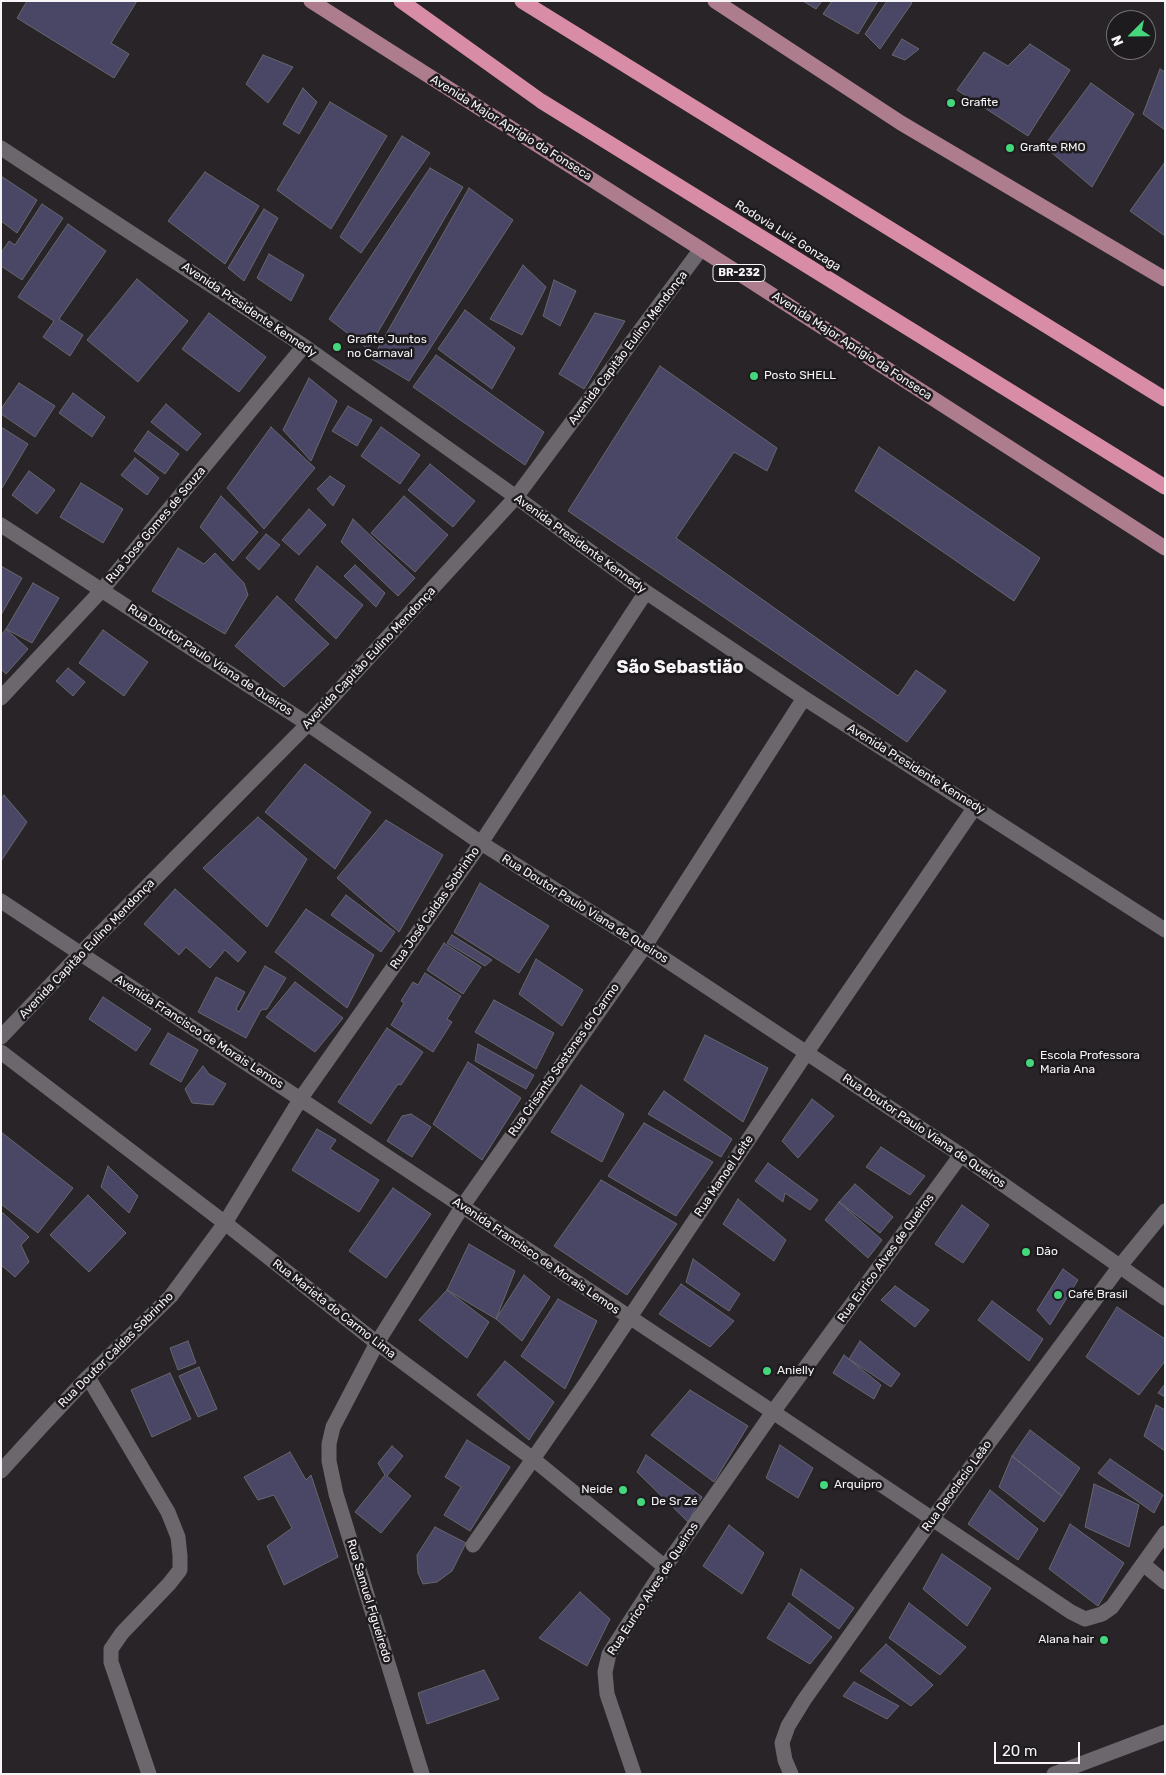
<!DOCTYPE html>
<meta charset="utf-8">
<style>
body{margin:0}
#map{position:relative;width:1166px;height:1775px;overflow:hidden;background:#282428;font-family:Rubik,sans-serif}
canvas{display:block}
.frame{position:absolute;inset:0;border:2px solid #f6f4f6;pointer-events:none}
.north{position:absolute;left:1106px;top:10px;width:50px;height:50px;box-sizing:border-box;background:#1e1b1f;border:1px solid #747275;border-radius:50%;rotate:247deg;font-size:14px;font-weight:700;line-height:20px;text-align:center;color:#f6f4f6}
.north::after{content:'';display:block;margin:auto;width:18px;height:22px;background:#44d77b;clip-path:polygon(50% 0,100% 100%,50% 72%,0 100%)}
.scale{position:absolute;left:994px;top:1742px;width:86px;height:22px;box-sizing:border-box;border:2px solid #f6f4f6;border-top:0;padding-left:6px;font-size:15px;line-height:18px;white-space:nowrap;color:#f6f4f6;-webkit-text-stroke:4px #1e1b1f;paint-order:stroke}
</style>
<div id="map">
<canvas width="1166" height="1775"></canvas>
<div class="frame"></div>
<div class="north">N</div>
<div class="scale">20 m</div>
</div>
<script>
const g = document.querySelector('canvas').getContext('2d');
g.lineJoin = 'round';
function paint(path, color) { g.fillStyle = color; g.fill(path, 'evenodd'); }
const poly = rows => new Path2D(rows.map(r => 'M' + r).join(''));
function stroke(path, color, width, dash) { g.strokeStyle = color; g.lineWidth = width; g.lineCap = dash ? 'butt' : 'round'; g.setLineDash(dash || []); g.stroke(path); }
function write(font, color, halo, rows, align = 'center') {
  g.font = font + ' Rubik,sans-serif'; g.lineWidth = 5; g.setLineDash([]); g.textBaseline = 'middle'; g.strokeStyle = halo; g.fillStyle = color; for (const [text, x, y, turn = 0] of rows) {
    g.save(); g.translate(x, y); g.rotate((+turn || 0) * Math.PI / 180); g.textAlign = isNaN(turn) ? turn : align; if (halo) g.strokeText(text, 0, 0); g.fillText(text, 0, 0); g.restore();
  }
}
const building = poly([
 [27,1,137,1,111,43,129,54,114,78,17,18,27,1],
 [803,1,822,1,816,9,803,1],
 [832,1,878,1,858,34,823,14,832,1],
 [887,1,909,1,912,3,880,49,865,34,887,1],
 [902,39,919,49,905,60,892,55,902,39],
 [1030,44,1070,70,1028,136,957,90,984,52,1008,66,1030,44],
 [263,55,293,67,268,103,246,84,263,55],
 [1160,69,1165,72,1165,130,1143,114,1160,69],
 [1091,83,1134,114,1092,187,1044,146,1091,83],
 [303,88,317,102,299,134,283,124,303,88],
 [330,102,387,136,331,229,277,190,330,102],
 [402,136,430,153,361,253,340,237,402,136],
 [1165,162,1165,236,1130,211,1165,162],
 [430,168,463,187,368,349,329,319,430,168],
 [205,172,259,206,225,264,168,221,205,172],
 [1,176,37,200,17,233,1,221,1,176],
 [469,188,513,220,409,381,372,359,469,188],
 [42,204,63,218,22,280,1,266,1,253,9,241,15,245,42,204],
 [264,209,278,218,244,281,228,268,264,209],
 [68,224,106,251,59,319,83,335,70,356,43,337,54,321,18,297,68,224],
 [269,254,304,275,291,301,257,278,269,254],
 [523,265,546,287,522,335,490,319,523,265],
 [137,279,188,321,138,382,87,340,137,279],
 [554,280,576,291,560,326,543,316,554,280],
 [465,310,515,348,492,389,438,349,465,310],
 [209,313,266,357,239,392,182,349,209,313],
 [595,313,625,321,584,389,559,374,595,313],
 [436,355,544,432,525,465,413,387,436,355],
 [660,366,777,448,767,471,734,452,676,538,898,696,916,670,946,691,907,742,568,511,660,366],
 [309,378,337,401,311,461,283,430,309,378],
 [19,383,55,406,35,437,1,414,1,409,19,383],
 [73,393,105,417,92,437,59,413,73,393],
 [166,404,201,434,187,451,151,422,166,404],
 [348,406,372,420,357,446,332,431,348,406],
 [1,427,28,444,2,488,1,487,1,427],
 [271,427,315,468,264,529,227,488,271,427],
 [381,427,420,455,400,484,361,456,381,427],
 [148,431,179,454,165,474,134,451,148,431],
 [879,447,1040,558,1014,601,855,491,879,447],
 [135,458,159,478,147,495,121,475,135,458],
 [430,464,475,501,453,527,408,490,430,464],
 [29,471,55,490,37,514,12,495,29,471],
 [330,476,345,486,333,506,317,489,330,476],
 [81,483,123,509,103,543,60,517,81,483],
 [221,496,258,532,233,561,200,527,221,496],
 [404,496,448,535,415,572,371,533,404,496],
 [309,509,326,525,299,555,282,540,309,509],
 [353,519,415,578,398,596,341,542,353,519],
 [266,534,280,545,259,570,246,558,266,534],
 [178,548,204,564,215,553,244,583,248,595,225,634,152,591,178,548],
 [355,565,385,593,376,607,344,576,355,565],
 [1,566,22,578,1,615,1,566],
 [317,566,363,605,336,639,295,600,317,566],
 [33,583,59,598,32,643,6,629,33,583],
 [277,596,329,644,284,687,235,646,277,596],
 [6,629,28,649,6,674,1,669,1,635,6,629],
 [103,630,148,662,124,696,79,663,103,630],
 [68,668,85,682,73,696,56,681,68,668],
 [305,764,371,812,335,869,265,812,305,764],
 [4,795,27,822,1,861,1,799,4,795],
 [258,817,307,859,267,927,203,868,258,817],
 [386,820,443,855,399,932,337,878,386,820],
 [480,883,549,926,519,973,454,932,480,883],
 [175,889,246,952,238,962,225,950,210,968,186,947,179,955,144,924,175,889],
 [346,895,395,932,381,952,331,915,346,895],
 [306,909,374,955,347,1008,275,952,306,909],
 [452,935,492,960,485,966,447,943,452,935],
 [444,943,481,967,463,994,427,970,444,943],
 [536,959,583,990,562,1026,519,994,536,959],
 [265,966,286,978,267,1009,261,1010,246,1038,198,1012,216,977,245,992,236,1009,239,1012,265,966],
 [425,973,461,996,447,1019,452,1022,433,1052,391,1025,404,1003,401,1001,413,982,418,985,425,973],
 [295,982,343,1018,315,1052,266,1017,295,982],
 [103,997,151,1029,136,1051,89,1019,103,997],
 [494,1000,554,1033,536,1069,475,1032,494,1000],
 [387,1028,423,1052,401,1085,398,1084,371,1124,338,1102,387,1028],
 [168,1033,198,1050,181,1082,150,1064,168,1033],
 [705,1035,768,1068,743,1122,684,1080,705,1035],
 [478,1044,534,1075,526,1089,475,1061,478,1044],
 [468,1062,521,1098,482,1160,433,1124,468,1062],
 [203,1066,209,1074,226,1084,213,1105,192,1103,185,1089,203,1066],
 [581,1085,624,1114,602,1162,551,1132,581,1085],
 [664,1091,732,1139,721,1157,648,1114,664,1091],
 [812,1099,834,1116,798,1158,782,1141,812,1099],
 [411,1114,431,1127,412,1157,387,1141,402,1116,411,1114],
 [644,1123,713,1162,676,1216,608,1176,644,1123],
 [317,1129,336,1140,330,1149,379,1180,359,1212,292,1170,317,1129],
 [1,1132,73,1188,38,1233,1,1204,1,1132],
 [881,1147,925,1176,910,1195,866,1167,881,1147],
 [768,1163,818,1200,810,1210,785,1193,783,1202,755,1181,768,1163],
 [108,1166,138,1196,129,1213,101,1187,108,1166],
 [601,1180,677,1224,627,1295,554,1246,601,1180],
 [855,1184,893,1217,880,1233,839,1202,855,1184],
 [393,1188,431,1214,386,1278,349,1251,393,1188],
 [88,1195,126,1233,89,1272,50,1235,88,1195],
 [738,1199,786,1240,774,1261,723,1224,738,1199],
 [839,1202,882,1240,868,1258,825,1220,839,1202],
 [962,1205,989,1225,963,1263,935,1244,962,1205],
 [3,1213,29,1237,21,1245,29,1262,15,1277,1,1265,1,1215,3,1213],
 [469,1244,515,1271,496,1319,447,1290,469,1244],
 [693,1259,740,1294,729,1311,686,1282,693,1259],
 [1063,1269,1078,1280,1050,1325,1037,1310,1063,1269],
 [524,1275,550,1297,522,1341,496,1319,524,1275],
 [681,1284,734,1321,710,1347,659,1314,681,1284],
 [895,1286,929,1310,915,1327,881,1300,895,1286],
 [447,1290,489,1322,467,1358,419,1320,447,1290],
 [558,1299,597,1321,565,1389,521,1356,558,1299],
 [992,1301,1043,1339,1029,1361,978,1320,992,1301],
 [1117,1307,1165,1339,1165,1361,1139,1395,1086,1357,1117,1307],
 [188,1341,196,1363,178,1370,170,1348,188,1341],
 [860,1341,900,1374,891,1387,849,1359,860,1341],
 [844,1355,881,1385,874,1399,833,1373,844,1355],
 [505,1361,554,1402,529,1440,477,1395,505,1361],
 [199,1367,217,1409,198,1417,179,1376,199,1367],
 [170,1373,191,1419,152,1437,131,1390,170,1373],
 [1165,1384,1165,1397,1158,1393,1165,1384],
 [690,1390,748,1426,714,1482,651,1435,690,1390],
 [1156,1405,1165,1410,1165,1451,1144,1436,1156,1405],
 [1030,1430,1080,1468,1062,1496,1012,1456,1030,1430],
 [467,1440,510,1467,470,1531,444,1515,461,1487,445,1477,467,1440],
 [780,1445,813,1468,798,1498,766,1478,780,1445],
 [392,1446,403,1456,387,1476,411,1496,381,1533,355,1512,385,1475,378,1463,392,1446],
 [290,1452,306,1480,311,1475,338,1557,284,1585,267,1546,292,1528,274,1495,258,1500,244,1477,290,1452],
 [646,1455,702,1497,688,1522,637,1472,646,1455],
 [1012,1456,1062,1496,1044,1522,999,1487,1012,1456],
 [1110,1459,1163,1495,1154,1513,1098,1473,1110,1459],
 [1094,1484,1139,1505,1129,1547,1085,1527,1094,1484],
 [990,1490,1038,1529,1018,1560,968,1524,990,1490],
 [1070,1524,1124,1563,1098,1606,1049,1569,1070,1524],
 [729,1525,764,1553,742,1594,703,1566,729,1525],
 [435,1527,466,1543,452,1571,437,1582,423,1584,418,1573,417,1555,435,1527],
 [942,1554,991,1588,967,1626,923,1589,942,1554],
 [801,1569,854,1608,839,1629,792,1595,801,1569],
 [580,1592,610,1619,587,1666,539,1638,580,1592],
 [789,1603,832,1637,810,1664,767,1638,789,1603],
 [909,1603,966,1647,940,1675,889,1638,909,1603],
 [886,1644,933,1685,911,1706,860,1671,886,1644],
 [484,1670,499,1699,427,1724,418,1693,484,1670],
 [854,1682,899,1706,887,1719,843,1696,854,1682]
]);
paint(building, '#4a4665');
stroke(building, '#67676d', 1);
stroke(poly([
 [1,148,304,346,516,497,646,592,804,698,1165,930],
 [1,525,308,724,481,843,645,946,961,1155,1165,1298],
 [1,698,102,590,304,346],
 [1,901,773,1412,1071,1612,1085,1619,1102,1614,1112,1607,1165,1533],
 [1,1052,225,1223,377,1343,533,1459,665,1567],
 [88,1377,168,1512,178,1537,180,1556,180,1570,169,1584,122,1633,111,1649,111,1662,149,1774],
 [1,1471,42,1426,88,1377,171,1296,225,1223,301,1098,481,843,646,592],
 [473,1545,586,1383,807,1052,975,807],
 [1143,1564,1165,1582],
 [422,1774,336,1494,329,1461,329,1444,333,1427,377,1343,462,1207,645,946,804,698],
 [634,1774,607,1694,605,1672,609,1654,665,1567,773,1412,961,1155],
 [791,1774,785,1760,782,1743,788,1726,804,1700,933,1518,1120,1266,1165,1211],
 [1054,1774,1165,1732]
]), '#6c676c', 15);
stroke(poly([
 [1,1037,80,954,308,724,516,497,701,249]
]), '#6c676c', 15);
stroke(poly([
 [311,1,701,249,1165,548],
 [715,1,901,123,1165,279]
]), '#ad7d8e', 15);
stroke(poly([
 [401,1,541,101,1165,487],
 [522,1,1165,399]
]), '#d88ca5', 15);
for (const [x, y, r, color] of [
 [951,103,5,"#44d77b"],
 [1010,148,5,"#44d77b"],
 [337,347,5,"#44d77b"],
 [754,376,5,"#44d77b"],
 [1030,1063,5,"#44d77b"],
 [1026,1252,5,"#44d77b"],
 [1058,1295,5,"#44d77b"],
 [767,1371,5,"#44d77b"],
 [824,1485,5,"#44d77b"],
 [623,1490,5,"#44d77b"],
 [641,1502,5,"#44d77b"],
 [1104,1640,5,"#44d77b"]
]) { const dot = new Path2D(); dot.arc(x, y, r, 0, 2 * Math.PI); g.fillStyle = color; g.fill(dot); stroke(dot, '#1e1b1f', 2); }
for (const [x, y, w] of [
 [739,273,52]
]) { const box = new Path2D(); box.roundRect(x - w / 2, y - 8.5, w, 17, 4); g.fillStyle = '#1e1b1f'; g.fill(box); stroke(box, '#f6f4f6', 1); }
write('bold 11px', '#f6f4f6', null, [
 ["BR-232",739,273]
]);
write('12px', '#f6f4f6', '#1e1b1f', [
 ["Grafite",961,103],
 ["Grafite RMO",1020,148],
 ["Grafite Juntos",347,340],
 ["no Carnaval",347,354],
 ["Posto SHELL",764,376],
 ["Escola Professora",1040,1056],
 ["Maria Ana",1040,1070],
 ["Dão",1036,1252],
 ["Café Brasil",1068,1295],
 ["Anielly",777,1371],
 ["Arquipro",834,1485],
 ["Neide",613,1490,"right"],
 ["De Sr Zé",651,1502],
 ["Alana hair",1094,1640,"right"]
], 'left');
write('12px', '#f6f4f6', '#1e1b1f', [
 ["Avenida Major Aprigio da Fonseca",511,128,32],
 ["Rodovia Luiz Gonzaga",788,236,32],
 ["Avenida Presidente Kennedy",249,310,34],
 ["Avenida Major Aprigio da Fonseca",852,346,33],
 ["Avenida Capitão Eulino Mendonça",628,348,-53],
 ["Rua Jose Gomes de Souza",156,525,-50],
 ["Avenida Presidente Kennedy",580,544,36],
 ["Avenida Capitão Eulino Mendonça",369,658,-47],
 ["Rua Doutor Paulo Viana de Queiros",210,660,33],
 ["Avenida Presidente Kennedy",916,769,32],
 ["Rua José Caldas Sobrinho",435,908,-55],
 ["Rua Doutor Paulo Viana de Queiros",585,909,32],
 ["Avenida Capitão Eulino Mendonça",87,949,-46],
 ["Avenida Francisco de Morais Lemos",199,1032,33],
 ["Rua Crisanto Sostenes do Carmo",564,1060,-55],
 ["Rua Doutor Paulo Viana de Queiros",924,1131,34],
 ["Rua Manoel Leite",724,1176,-56],
 ["Avenida Francisco de Morais Lemos",536,1256,34],
 ["Rua Eurico Alves de Queiros",886,1258,-54],
 ["Rua Marieta do Carmo Lima",334,1309,38],
 ["Rua Doutor Caldas Sobrinho",116,1350,-45],
 ["Rua Deoclecio Leão",957,1486,-54],
 ["Rua Eurico Alves de Queiros",653,1589,-57],
 ["Rua Samuel Figueiredo",369,1601,73]
]);
write('bold 18px', '#f6f4f6', '#1e1b1f', [
 ["São Sebastião",680,668]
]);
</script>
